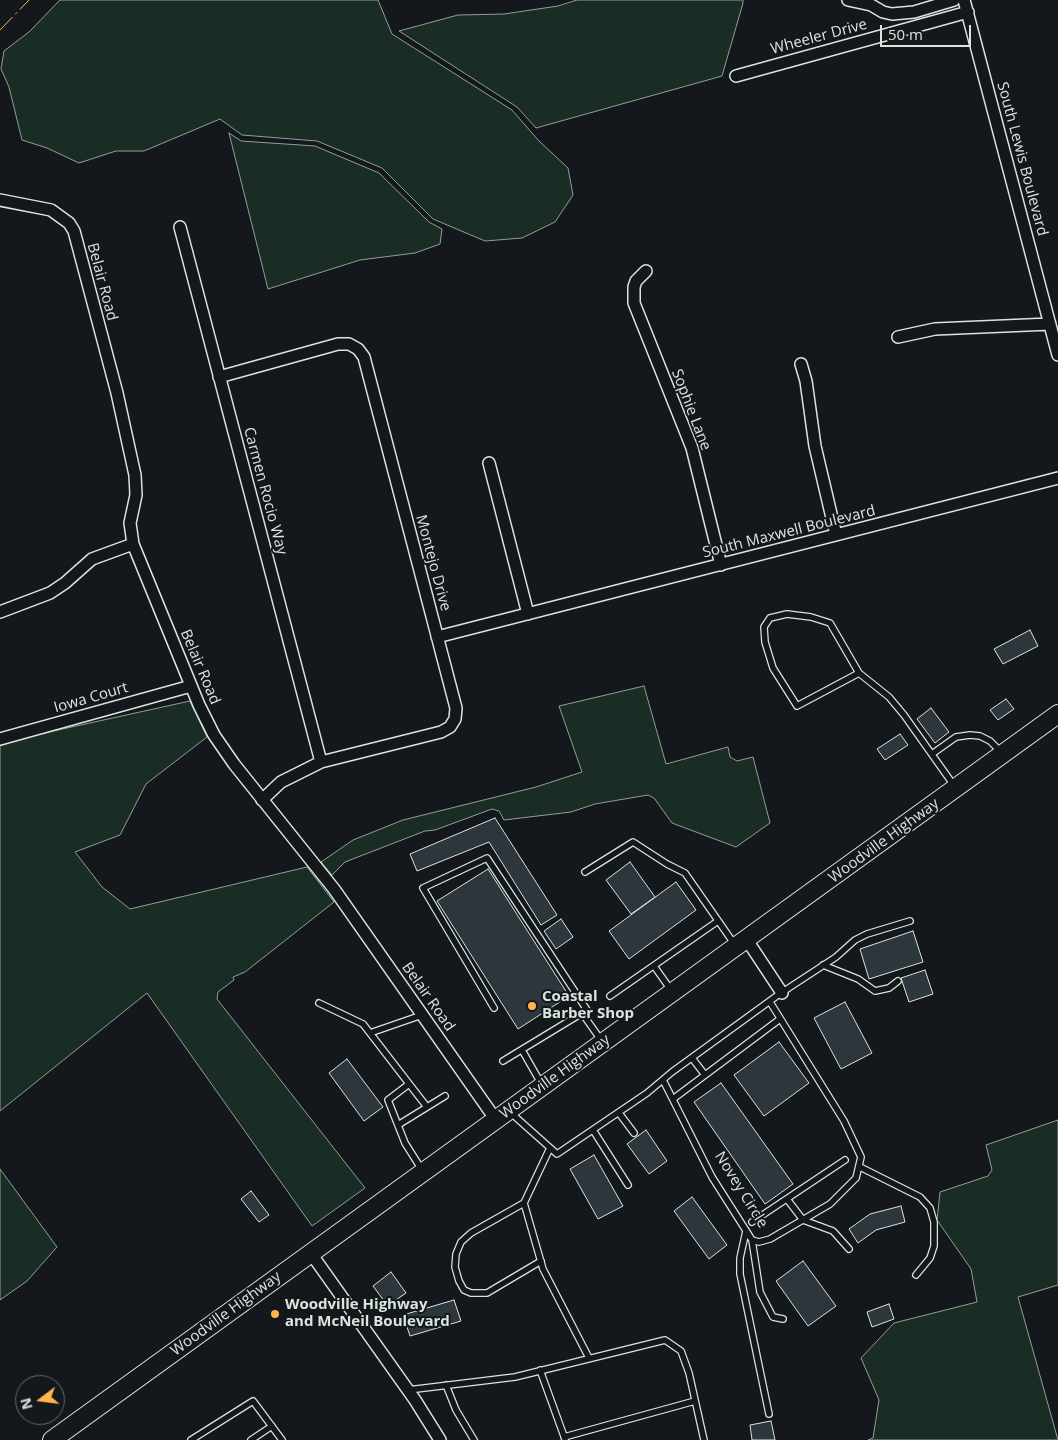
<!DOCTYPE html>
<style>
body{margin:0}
#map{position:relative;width:1058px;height:1440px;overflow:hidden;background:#14181c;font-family:"Open Sans",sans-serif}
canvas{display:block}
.north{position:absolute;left:15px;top:1375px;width:50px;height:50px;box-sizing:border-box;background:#14181c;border:1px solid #626a69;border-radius:50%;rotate:255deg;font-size:14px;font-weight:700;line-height:20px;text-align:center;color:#d8e6dc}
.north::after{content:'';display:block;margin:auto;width:18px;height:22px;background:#ffb74d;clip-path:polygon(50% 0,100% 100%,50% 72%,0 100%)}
.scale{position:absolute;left:880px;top:25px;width:91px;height:22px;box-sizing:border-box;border:2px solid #d8e6dc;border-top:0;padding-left:6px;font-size:15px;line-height:18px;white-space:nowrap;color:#d8e6dc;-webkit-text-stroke:4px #14181c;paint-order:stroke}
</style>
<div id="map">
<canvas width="1058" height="1440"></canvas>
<div class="north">N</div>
<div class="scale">50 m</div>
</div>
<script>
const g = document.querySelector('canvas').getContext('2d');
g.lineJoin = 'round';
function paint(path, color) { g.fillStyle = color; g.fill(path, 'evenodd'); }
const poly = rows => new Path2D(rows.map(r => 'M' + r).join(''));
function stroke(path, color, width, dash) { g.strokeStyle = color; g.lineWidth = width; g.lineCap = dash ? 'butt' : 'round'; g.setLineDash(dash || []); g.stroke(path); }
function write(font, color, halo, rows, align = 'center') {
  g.font = font + ' "Open Sans",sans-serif'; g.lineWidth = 4; g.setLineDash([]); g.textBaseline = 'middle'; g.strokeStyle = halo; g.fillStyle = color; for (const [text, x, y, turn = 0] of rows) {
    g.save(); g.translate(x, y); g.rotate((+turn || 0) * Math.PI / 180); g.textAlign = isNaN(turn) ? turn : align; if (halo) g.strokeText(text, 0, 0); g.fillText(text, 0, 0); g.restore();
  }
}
const green = poly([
 [60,0,378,0,392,34,512,110,539,141,568,168,573,195,555,222,522,238,485,241,433,219,382,168,317,141,242,135,220,119,144,151,116,151,79,163,47,148,22,140,9,87,1,69,4,51,29,32,60,0],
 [577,0,743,0,743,3,722,76,536,128,517,107,399,31,458,15,504,14,558,6,577,0],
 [229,133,241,141,315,146,379,173,429,222,442,229,440,244,415,253,360,260,268,289,229,133],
 [644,686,666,764,728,747,730,757,737,761,753,757,770,823,736,847,672,823,654,798,648,795,595,804,571,812,504,820,499,811,492,809,435,830,425,831,345,862,332,875,321,862,353,840,403,820,536,787,582,772,559,706,644,686],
 [190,701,207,737,146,784,120,835,75,852,102,887,130,909,307,867,334,902,245,972,233,977,234,980,218,992,217,999,365,1188,312,1226,147,993,0,1111,0,746,17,739,190,701],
 [1058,1120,1058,1285,1018,1297,1058,1440,868,1440,873,1438,879,1400,861,1358,894,1323,977,1302,971,1269,937,1220,940,1192,988,1176,992,1170,986,1145,1058,1120],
 [0,1169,57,1247,27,1281,0,1300,0,1169]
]);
paint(green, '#1a2d24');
stroke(green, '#939e99', 1);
const building = poly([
 [1030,630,1038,646,1003,664,994,649,1030,630],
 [1006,699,1014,709,998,720,990,710,1006,699],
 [931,708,949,732,935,743,917,719,931,708],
 [900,734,908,745,885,760,877,749,900,734],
 [495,818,557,915,541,925,489,842,417,871,410,854,495,818],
 [630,862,655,897,631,914,606,880,630,862],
 [488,869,569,996,518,1029,437,901,488,869],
 [676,882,696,910,629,959,609,931,676,882],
 [561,919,573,937,556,949,544,931,561,919],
 [913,931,923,962,869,979,860,949,913,931],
 [925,970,933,994,909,1002,901,978,925,970],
 [845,1002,872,1053,841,1069,814,1018,845,1002],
 [779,1042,809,1083,764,1116,734,1075,779,1042],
 [347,1059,383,1107,364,1121,329,1073,347,1059],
 [721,1083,793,1184,765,1204,694,1102,721,1083],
 [646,1130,667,1161,649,1174,627,1144,646,1130],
 [594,1155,623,1206,598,1219,570,1169,594,1155],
 [251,1191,269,1215,259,1222,241,1199,251,1191],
 [692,1197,727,1245,709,1259,674,1211,692,1197],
 [901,1206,905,1222,876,1230,858,1243,849,1229,870,1214,901,1206],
 [803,1261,836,1306,808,1326,776,1281,803,1261],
 [391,1272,406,1293,396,1300,398,1303,390,1309,373,1286,391,1272],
 [454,1300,461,1321,410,1336,403,1315,454,1300],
 [889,1304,894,1319,872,1327,867,1312,889,1304],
 [771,1421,775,1440,752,1440,750,1425,771,1421]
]);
paint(building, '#2c363c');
stroke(building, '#d8e6dc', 1);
const lane = poly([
 [859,673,797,706,773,668,765,642,764,627,770,618,787,614,811,617,830,623,859,673,889,697,904,715,955,787],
 [932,754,956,737,970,735,980,736,990,741,1002,753],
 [585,872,633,842,667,864,685,873,735,945],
 [823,965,858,979,875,991,889,988,898,981],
 [654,966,671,990],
 [610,996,718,921],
 [319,1003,363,1024,427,1107],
 [494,1008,423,888,487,858,587,1010,503,1061],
 [582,1013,601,1040],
 [370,1033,422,1015],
 [522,1050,542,1085],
 [692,1058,705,1075],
 [663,1080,712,1177,752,1240,759,1242,770,1239,830,1204,856,1178,861,1157,844,1121,770,1002],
 [409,1084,388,1100,405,1143,422,1170],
 [673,1099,780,1019],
 [511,1113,557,1154,647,1093,672,1072,778,995,836,957,855,940,867,934,910,921],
 [619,1113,634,1133],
 [398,1125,445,1096],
 [593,1130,628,1185],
 [550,1148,524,1203,543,1269,589,1358],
 [860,1167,920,1197,930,1208,934,1222,934,1246,930,1258,916,1275],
 [787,1199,803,1220,833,1231,849,1249],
 [524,1203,471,1233,461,1242,456,1254,455,1267,459,1281,464,1290,471,1293,487,1293,541,1261],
 [752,1222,845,1160],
 [746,1231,740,1258,740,1274,769,1414],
 [752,1240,760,1292,773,1317,783,1319],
 [540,1370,565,1439],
 [446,1385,456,1410,474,1440],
 [408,1390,515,1377,665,1340,681,1351,689,1373,704,1440],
 [564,1437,695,1401],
 [191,1440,253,1401,282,1440],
 [251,1440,272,1426]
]);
const street = poly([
 [848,0,871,5,883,12,892,14,914,12,954,0],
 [964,0,1058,355],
 [736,76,968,12],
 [0,200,51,210,69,223,74,231,117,393,135,475,136,495,130,523,133,544,199,705,214,735,234,764,334,889,496,1120],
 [180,227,321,762],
 [646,271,636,281,634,287,634,303,692,448,721,565],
 [898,337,935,329,1050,324],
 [801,364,806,381,815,446,836,535],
 [219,377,338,344,349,344,358,349,364,357,456,708,455,719,450,727,441,732,321,762,281,782,262,800],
 [489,463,528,614],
 [0,612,50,593,65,583,92,559,133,544],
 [437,637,1058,478],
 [0,739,191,686],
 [747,940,782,993],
 [310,1252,415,1400,440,1440]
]);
const primary = poly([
 [52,1440,1058,714]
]);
stroke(lane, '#d8e6dc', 8);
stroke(street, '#d8e6dc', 14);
stroke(primary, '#d8e6dc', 20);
stroke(lane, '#14181c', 5.5);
stroke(street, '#14181c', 11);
stroke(primary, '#14181c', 18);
stroke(poly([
 [0,30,29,0]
]), '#ffb74d', 1, [18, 4, 2.5, 4]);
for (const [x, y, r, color] of [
 [532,1006,5,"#ffb74d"],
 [275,1314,5,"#ffb74d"]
]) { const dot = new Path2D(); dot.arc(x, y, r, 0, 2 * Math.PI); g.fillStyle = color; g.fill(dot); stroke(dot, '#14181c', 2); }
write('15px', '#d8e6dc', '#14181c', [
 ["Wheeler Drive",819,37,-15],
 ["South Lewis Boulevard",1022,159,75],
 ["Belair Road",102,282,75],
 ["Sophie Lane",691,410,69],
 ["Carmen Rocio Way",265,491,75],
 ["South Maxwell Boulevard",789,532,-14],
 ["Montejo Drive",433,563,75],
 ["Belair Road",200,667,67],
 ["Iowa Court",91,698,-16],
 ["Woodville Highway",884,841,-36],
 ["Belair Road",428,997,55],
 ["Woodville Highway",555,1077,-36],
 ["Novey Circle",741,1190,58],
 ["Woodville Highway",226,1314,-36]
]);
write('bold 15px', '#d8e6dc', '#14181c', [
 ["Coastal",542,997],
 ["Barber Shop",542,1014],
 ["Woodville Highway",285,1305],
 ["and McNeil Boulevard",285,1322]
], 'left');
</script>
